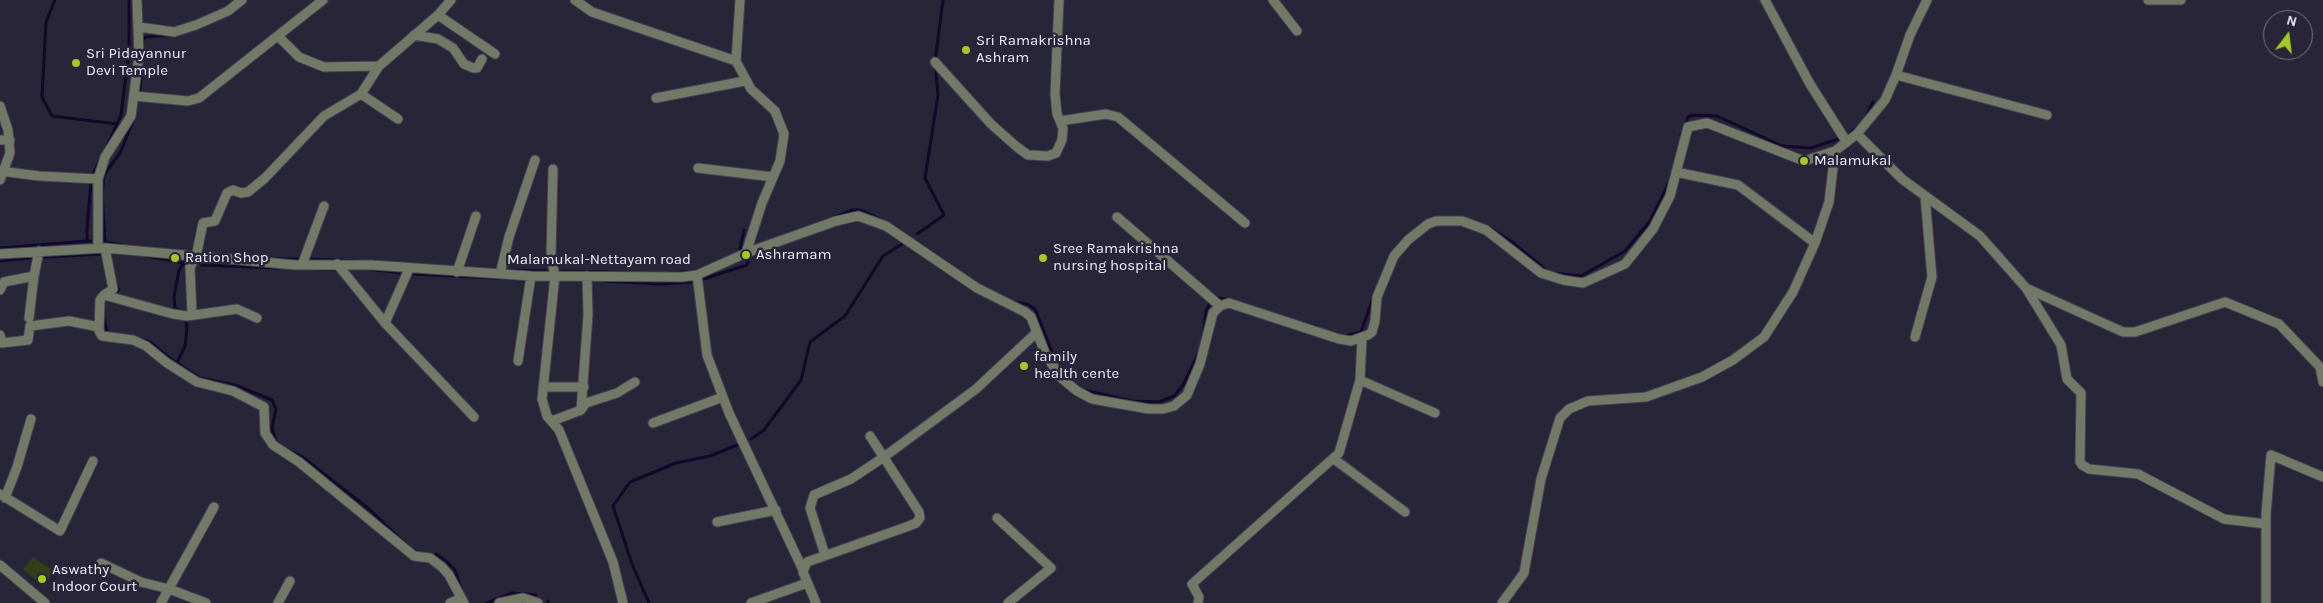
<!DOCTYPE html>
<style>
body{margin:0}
#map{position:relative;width:2323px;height:603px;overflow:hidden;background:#282539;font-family:Karla,sans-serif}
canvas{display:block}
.north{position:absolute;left:2263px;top:10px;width:50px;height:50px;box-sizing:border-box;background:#282539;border:1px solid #777586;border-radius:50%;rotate:15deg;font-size:14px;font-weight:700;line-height:20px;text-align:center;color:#edecfa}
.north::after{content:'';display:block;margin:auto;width:18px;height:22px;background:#a5c823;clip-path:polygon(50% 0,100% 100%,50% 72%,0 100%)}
</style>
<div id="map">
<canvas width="2323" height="603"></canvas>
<div class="north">N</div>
</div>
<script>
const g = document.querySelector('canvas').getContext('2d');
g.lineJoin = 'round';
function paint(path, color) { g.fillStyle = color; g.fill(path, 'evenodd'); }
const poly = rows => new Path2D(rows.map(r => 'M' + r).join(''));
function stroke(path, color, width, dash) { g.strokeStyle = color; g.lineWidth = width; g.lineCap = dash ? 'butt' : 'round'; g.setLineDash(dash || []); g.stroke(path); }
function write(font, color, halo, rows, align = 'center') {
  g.font = font + ' Karla,sans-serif'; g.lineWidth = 5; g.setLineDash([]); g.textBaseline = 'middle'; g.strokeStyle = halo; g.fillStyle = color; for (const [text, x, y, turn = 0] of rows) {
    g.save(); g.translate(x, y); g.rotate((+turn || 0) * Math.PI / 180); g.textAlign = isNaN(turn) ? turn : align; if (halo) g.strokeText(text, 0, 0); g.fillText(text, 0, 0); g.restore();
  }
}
paint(poly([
 [33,557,54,571,44,586,23,570]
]), '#333d19');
stroke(poly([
 [55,0,46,22,42,97,52,116,118,124],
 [141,42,145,37,168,35],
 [140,89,142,68],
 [1866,117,1873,102],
 [1850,134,1857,127],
 [1681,135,1688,117,1693,115,1717,116,1782,146,1811,148,1841,138],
 [106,148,121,115,129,51,129,0],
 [93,174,100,160],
 [831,219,852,210,861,210,888,223],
 [893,226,946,262],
 [1487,226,1512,242,1545,269],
 [788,234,811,226],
 [917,234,944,215,925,178,938,95,935,62,943,0],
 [91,241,87,241,87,229,91,182],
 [105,242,102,193,104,175,120,153,135,116],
 [106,242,122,245],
 [0,248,87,241],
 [739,254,744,230],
 [146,256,188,264],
 [45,257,103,254],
 [273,259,300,259],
 [310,259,358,261],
 [0,261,30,258],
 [201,265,278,268],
 [316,269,338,270],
 [367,269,403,273],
 [509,270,551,271],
 [562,271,608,272],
 [670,273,696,271],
 [1553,273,1581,276,1625,251,1650,221,1669,183],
 [411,274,517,279],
 [700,280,747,265,748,261],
 [603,281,660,284,692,282],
 [1378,285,1388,261],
 [114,295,119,290,115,283],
 [1214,297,1229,300],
 [1013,302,1027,304,1035,309,1057,365],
 [180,311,175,308,174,297,179,270,183,264],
 [103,315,107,331],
 [1304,323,1317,327],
 [1204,332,1206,311,1210,303],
 [1344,336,1361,332,1373,298],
 [134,337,150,342,168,357,200,378,235,385,272,400,276,409,272,428,276,442],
 [177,363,185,346,187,328,186,322],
 [1084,390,1132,401,1159,402,1174,396,1183,385,1199,352],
 [751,439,764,430,801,380,810,342,845,316,883,256,902,244],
 [288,450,301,456,369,509,412,550,420,553],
 [436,554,446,561,455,570,461,589],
 [548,601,548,603],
 [487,603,512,593,536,595],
 [649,603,632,564,613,506,630,482,676,463,710,456,737,445]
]), '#11082a', 3);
const street = poly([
 [575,0,592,12,736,61],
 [740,0,736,61,751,89,775,111,784,134,780,161,762,203,746,253],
 [1273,0,1297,31],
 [1765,0,1810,84,1846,141],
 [2148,0,2181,0],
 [438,15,495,54],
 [139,27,174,32,196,25,228,11,242,0],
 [414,35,438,39,453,48,464,64,473,68,477,68,482,59],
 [278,36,299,57,324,67,379,66,438,15,451,0],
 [935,62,991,124,1017,147,1028,155,1048,156,1056,153,1062,140,1063,128,1057,114,1055,94,1059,0],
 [1896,75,2047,115],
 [361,94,398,119],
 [134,96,188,101,199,98,323,0],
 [656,98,745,81],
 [0,106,8,130,10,153,0,180],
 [1060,121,1106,114,1118,117,1245,223],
 [1857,134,1902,179,1980,236,2026,288,2123,332,2135,332,2225,302,2279,324,2320,367,2323,382],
 [0,140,10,140],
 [698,168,773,177],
 [553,169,551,256,555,276,542,399,547,416,559,430,613,562,623,603],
 [0,171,39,176,98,179],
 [1676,172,1738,185,1815,243],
 [1117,217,1220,306],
 [98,248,98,179,105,157,131,116,139,55,137,0],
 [105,248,113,289,104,295,100,300,99,331,102,336,133,340,146,346,167,363,197,382,233,391,264,407,265,433,273,445,299,462,414,556,430,558,442,567,449,575,464,603],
 [0,254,105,248,296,265,372,265,531,276,682,277,697,275,746,253,836,221,858,216,886,226,977,288,1025,312,1031,317,1045,353,1060,377,1077,391,1092,399,1149,409,1163,409,1174,406,1187,395,1200,364,1213,313,1220,306,1229,303,1339,339,1351,341,1368,335,1372,332,1375,321,1377,297,1394,256,1408,240,1428,224,1436,221,1462,221,1486,230,1541,273,1563,280,1583,283,1625,264,1653,229,1670,196,1688,127,1707,123,1804,161,1835,151],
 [337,264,385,323,474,417],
 [302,265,324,206],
 [457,272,476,216],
 [500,274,509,237,535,160],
 [697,275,707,355,729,413,803,570],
 [2026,288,2061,345,2067,379,2081,393,2080,462,2082,465,2089,469,2138,474,2224,519,2266,524],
 [0,290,4,282,34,276,39,251],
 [104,295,173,314,187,316,237,309,257,318],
 [192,315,190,267,196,257,203,223,215,221,227,193,233,190,241,193,248,192,265,178,324,116,361,94,379,66],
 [29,318,34,276],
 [385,323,409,269],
 [0,335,2,343,28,340,30,326,69,321,99,327],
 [1915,337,1932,277,1925,196],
 [518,361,531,276],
 [1360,380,1435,413],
 [543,387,584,387],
 [581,410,588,315,587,276],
 [552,421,581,410,586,403,617,393,635,382],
 [653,423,723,397],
 [1334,459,1405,512],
 [0,494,60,531,93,461],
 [5,498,17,467,31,419],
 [997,518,1051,568,1008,603],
 [717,522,776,510],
 [825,555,810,508,814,495,851,479,884,457,976,389,1036,333],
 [101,563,141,582,169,589,206,603],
 [0,565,45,603],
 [161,603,214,507],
 [278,603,290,581],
 [450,603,461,598],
 [499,603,523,598,538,603],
 [751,603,807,583],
 [816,603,803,572,807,562,909,526,916,523,920,518,919,512,870,436],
 [1198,603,1199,597,1192,584,1339,453,1360,380,1362,339],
 [1502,603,1524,573,1541,479,1560,418,1569,409,1588,401,1646,397,1702,377,1733,360,1764,337,1793,292,1815,243,1829,202,1835,151,1857,134,1885,100,1896,75,1910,35,1927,0],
 [2266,603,2266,514,2271,455,2323,477]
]);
stroke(street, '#444154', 11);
stroke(street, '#727966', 9);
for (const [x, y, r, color] of [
 [966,50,5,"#a5c823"],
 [76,63,5,"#a5c823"],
 [1804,161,5,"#a5c823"],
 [746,255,5,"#a5c823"],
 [175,258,5,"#a5c823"],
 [1043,258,5,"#a5c823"],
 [1024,366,5,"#a5c823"],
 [42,579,5,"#a5c823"]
]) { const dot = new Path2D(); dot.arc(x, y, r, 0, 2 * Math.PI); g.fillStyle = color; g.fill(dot); stroke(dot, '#282539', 2); }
write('15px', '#edecfa', '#282539', [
 ["Sri Ramakrishna",976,41],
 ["Ashram",976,58],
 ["Sri Pidayannur",86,54],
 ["Devi Temple",86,71],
 ["Malamukal",1814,161],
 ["Sree Ramakrishna",1053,249],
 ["nursing hospital",1053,266],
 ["Ashramam",756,255],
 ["Ration Shop",185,258],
 ["family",1034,357],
 ["health cente",1034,374],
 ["Aswathy",52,570],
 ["Indoor Court",52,587]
], 'left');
write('15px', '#edecfa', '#282539', [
 ["Malamukal-Nettayam road",599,260]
]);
</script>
